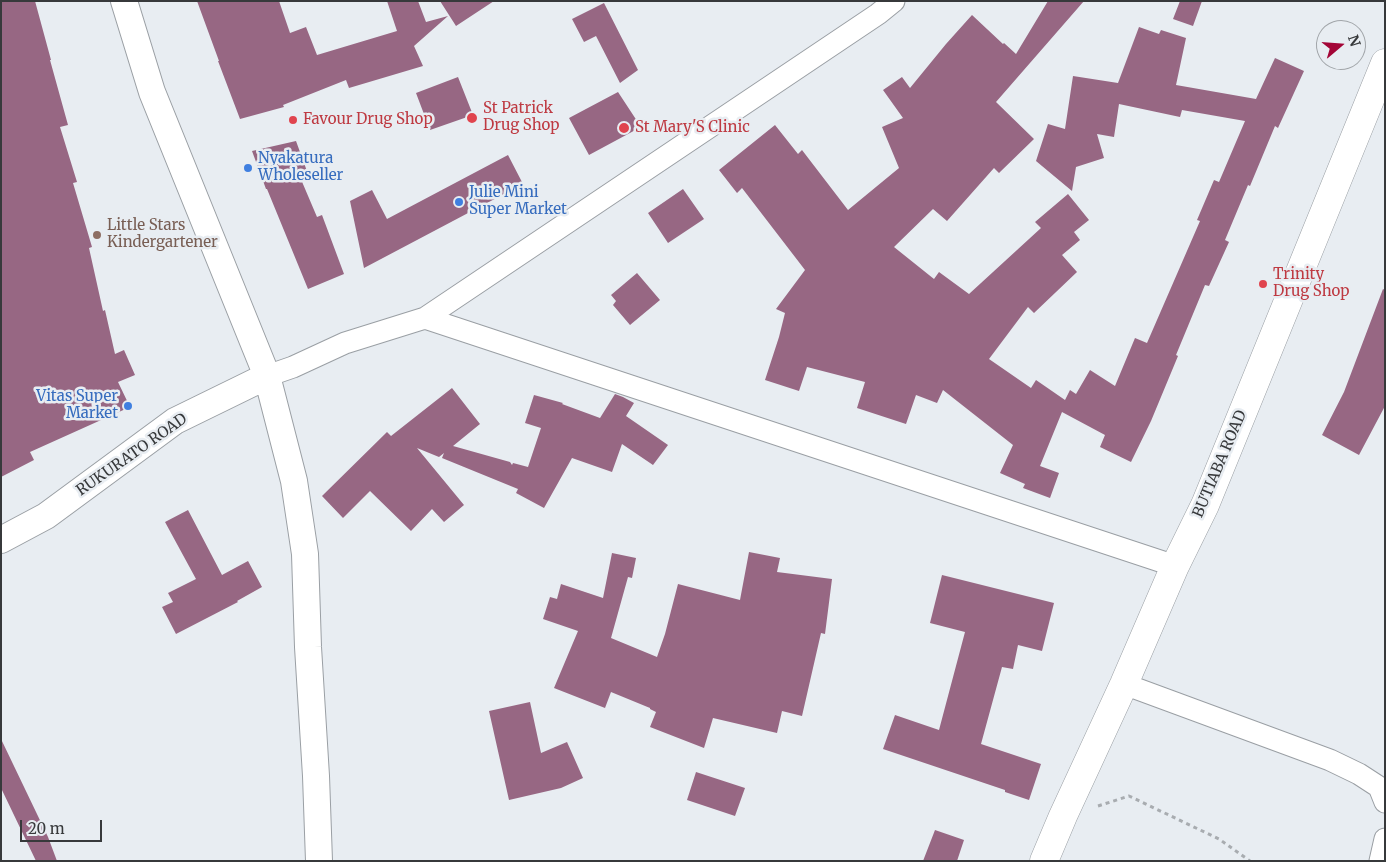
<!DOCTYPE html>
<style>
body{margin:0}
#map{position:relative;width:1386px;height:862px;overflow:hidden;background:#e8edf2;font-family:Merriweather,serif}
canvas{display:block}
.frame{position:absolute;inset:0;border:2px solid #37393b;pointer-events:none}
.north{position:absolute;left:1316px;top:20px;width:50px;height:50px;box-sizing:border-box;background:#e8edf2;border:1px solid #a1a5a9;border-radius:50%;rotate:72deg;font-size:14px;font-weight:700;line-height:20px;text-align:center;color:#37393b}
.north::after{content:'';display:block;margin:auto;width:18px;height:22px;background:#a30537;clip-path:polygon(50% 0,100% 100%,50% 72%,0 100%)}
.scale{position:absolute;left:20px;top:820px;width:82px;height:22px;box-sizing:border-box;border:2px solid #37393b;border-top:0;padding-left:6px;font-size:15px;line-height:18px;white-space:nowrap;color:#37393b;-webkit-text-stroke:4px #e8edf2;paint-order:stroke}
</style>
<div id="map">
<canvas width="1386" height="862"></canvas>
<div class="frame"></div>
<div class="north">N</div>
<div class="scale">20 m</div>
</div>
<script>
const g = document.querySelector('canvas').getContext('2d');
g.lineJoin = 'round';
function paint(path, color) { g.fillStyle = color; g.fill(path, 'evenodd'); }
const poly = rows => new Path2D(rows.map(r => 'M' + r).join(''));
function stroke(path, color, width, dash) { g.strokeStyle = color; g.lineWidth = width; g.lineCap = dash ? 'butt' : 'round'; g.setLineDash(dash || []); g.stroke(path); }
function write(font, color, halo, rows, align = 'center') {
  g.font = font + ' Merriweather,serif'; g.lineWidth = 5; g.setLineDash([]); g.textBaseline = 'middle'; g.strokeStyle = halo; g.fillStyle = color; for (const [text, x, y, turn = 0] of rows) {
    g.save(); g.translate(x, y); g.rotate((+turn || 0) * Math.PI / 180); g.textAlign = isNaN(turn) ? turn : align; if (halo) g.strokeText(text, 0, 0); g.fillText(text, 0, 0); g.restore();
  }
}
paint(poly([
 [1,1,35,1,51,60,50,60,68,125,60,127,77,182,73,183,92,247,89,248,103,311,105,310,115,354,124,350,135,375,118,382,130,407,30,452,34,460,1,477],
 [197,1,279,1,290,33,306,27,317,55,397,31,387,1,418,1,426,22,448,16,414,46,423,66,349,88,346,80,283,105,284,107,240,119,218,61,219,61],
 [440,1,494,1,456,26],
 [1048,1,1084,1,996,102,1034,139,999,173,994,168,947,221,933,209,894,247,934,279,939,272,969,294,1041,228,1035,222,1068,194,1089,220,1074,232,1080,240,1062,255,1077,272,1034,313,1028,307,989,359,1031,388,1036,380,1065,400,1070,390,1076,394,1090,370,1115,386,1135,338,1147,343,1200,221,1197,220,1214,180,1219,182,1245,121,1182,110,1180,117,1119,104,1114,137,1097,134,1104,158,1076,167,1072,191,1036,161,1048,124,1065,129,1073,76,1118,83,1139,27,1159,34,1161,30,1186,38,1176,85,1256,99,1275,58,1304,71,1278,128,1275,126,1250,186,1248,185,1225,240,1229,242,1209,286,1205,285,1176,355,1178,356,1151,421,1131,462,1100,447,1105,435,1062,412,1040,466,1059,473,1050,498,1023,488,1025,484,1000,473,1013,445,943,390,937,403,916,395,906,424,857,408,865,382,807,367,799,391,765,380,779,337,785,313,776,309,805,270,742,188,737,193,719,170,775,125,798,154,802,150,848,210,899,168,882,127,903,118,883,90,902,77,910,88,946,44,972,15,1003,44,1004,43,1016,54],
 [1180,1,1202,1,1193,26,1173,19],
 [604,3,638,70,620,83,596,36,584,42,572,19],
 [458,77,473,115,430,130,416,93],
 [618,92,641,127,589,155,569,118],
 [296,141,308,174,300,177,317,217,322,215,344,274,308,289,267,189,266,189,252,151],
 [508,155,523,184,364,268,350,201,372,190,387,219],
 [683,189,704,219,668,243,648,213],
 [637,273,660,300,630,325,613,305,616,301,611,295],
 [1383,289,1385,290,1385,406,1359,455,1322,435,1344,392],
 [452,388,480,424,453,446,510,462,512,465,513,463,528,467,541,428,525,423,534,395,563,403,562,404,600,418,615,394,623,397,634,403,626,416,668,445,653,465,622,444,612,472,572,458,544,508,516,493,518,489,442,458,444,453,439,457,417,448,464,505,444,522,432,509,411,531,370,491,343,518,322,496,387,432,391,436],
 [188,510,222,575,248,561,262,587,237,601,238,602,176,634,162,607,173,602,168,593,196,579,165,522],
 [749,552,780,558,777,572,832,579,825,634,821,633,802,716,782,711,777,733,713,718,704,748,650,727,656,712,650,709,650,708,611,692,605,708,554,688,578,631,543,619,550,597,557,599,561,584,603,598,612,553,636,558,632,578,628,577,611,638,657,657,665,634,678,584,740,600],
 [942,575,1054,603,1042,651,1018,645,1013,669,1002,667,981,744,1041,764,1029,800,1005,792,1005,790,883,749,895,715,939,730,965,632,930,623],
 [530,702,541,753,567,742,583,778,561,788,509,800,489,711],
 [1,739,48,837,57,861,36,861,1,788],
 [696,772,745,788,735,816,687,800],
 [935,830,964,840,957,861,923,861]
]), '#976783');
const minor = poly([
 [425,318,878,14,894,1],
 [267,376,293,367,345,343,425,318,1175,566],
 [1124,684,1330,760,1359,774,1379,787,1385,802],
 [1380,861,1385,839]
]);
const tertiary = poly([
 [124,1,152,92,267,376,294,481,305,554,308,647,316,776,319,861],
 [1,540,46,516,175,421,267,376]
]);
const secondary = poly([
 [1044,861,1063,816,1124,684,1175,566,1205,505,1385,63]
]);
stroke(minor, '#9a9fa4', 23);
stroke(tertiary, '#9a9fa4', 28);
stroke(secondary, '#9a9fa4', 29);
stroke(poly([
 [1098,806,1129,796,1219,839,1250,861]
]), '#a8acb0', 3, [4, 4]);
stroke(minor, '#fff', 21);
stroke(tertiary, '#fff', 26);
stroke(secondary, '#fff', 28);
for (const [x, y, r, color] of [
 [472,118,6,"#e0444e"],
 [293,120,5,"#e0444e"],
 [624,128,6,"#e0444e"],
 [248,168,5,"#3f7fe0"],
 [459,202,5,"#3f7fe0"],
 [97,235,5,"#8d6e63"],
 [1263,284,5,"#e0444e"],
 [128,406,5,"#3f7fe0"]
]) { const dot = new Path2D(); dot.arc(x, y, r, 0, 2 * Math.PI); g.fillStyle = color; g.fill(dot); stroke(dot, '#e8edf2', 2); }
write('15px', '#be3a42', '#e8edf2', [
 ["St Patrick",483,109],
 ["Drug Shop",483,126],
 ["Favour Drug Shop",303,120],
 ["St Mary'S Clinic",635,128],
 ["Trinity",1273,275],
 ["Drug Shop",1273,292]
], 'left');
write('15px', '#366cbe', '#e8edf2', [
 ["Nyakatura",258,159],
 ["Wholeseller",258,176],
 ["Julie Mini",469,193],
 ["Super Market",469,210],
 ["Vitas Super",118,397,"right"],
 ["Market",118,414,"right"]
], 'left');
write('15px', '#785e54', '#e8edf2', [
 ["Little Stars",107,226],
 ["Kindergartener",107,243]
], 'left');
write('15px', '#37393b', '#e8edf2', [
 ["RUKURATO ROAD",132,455,-35],
 ["BUTIABA ROAD",1220,464,-67]
]);
</script>
